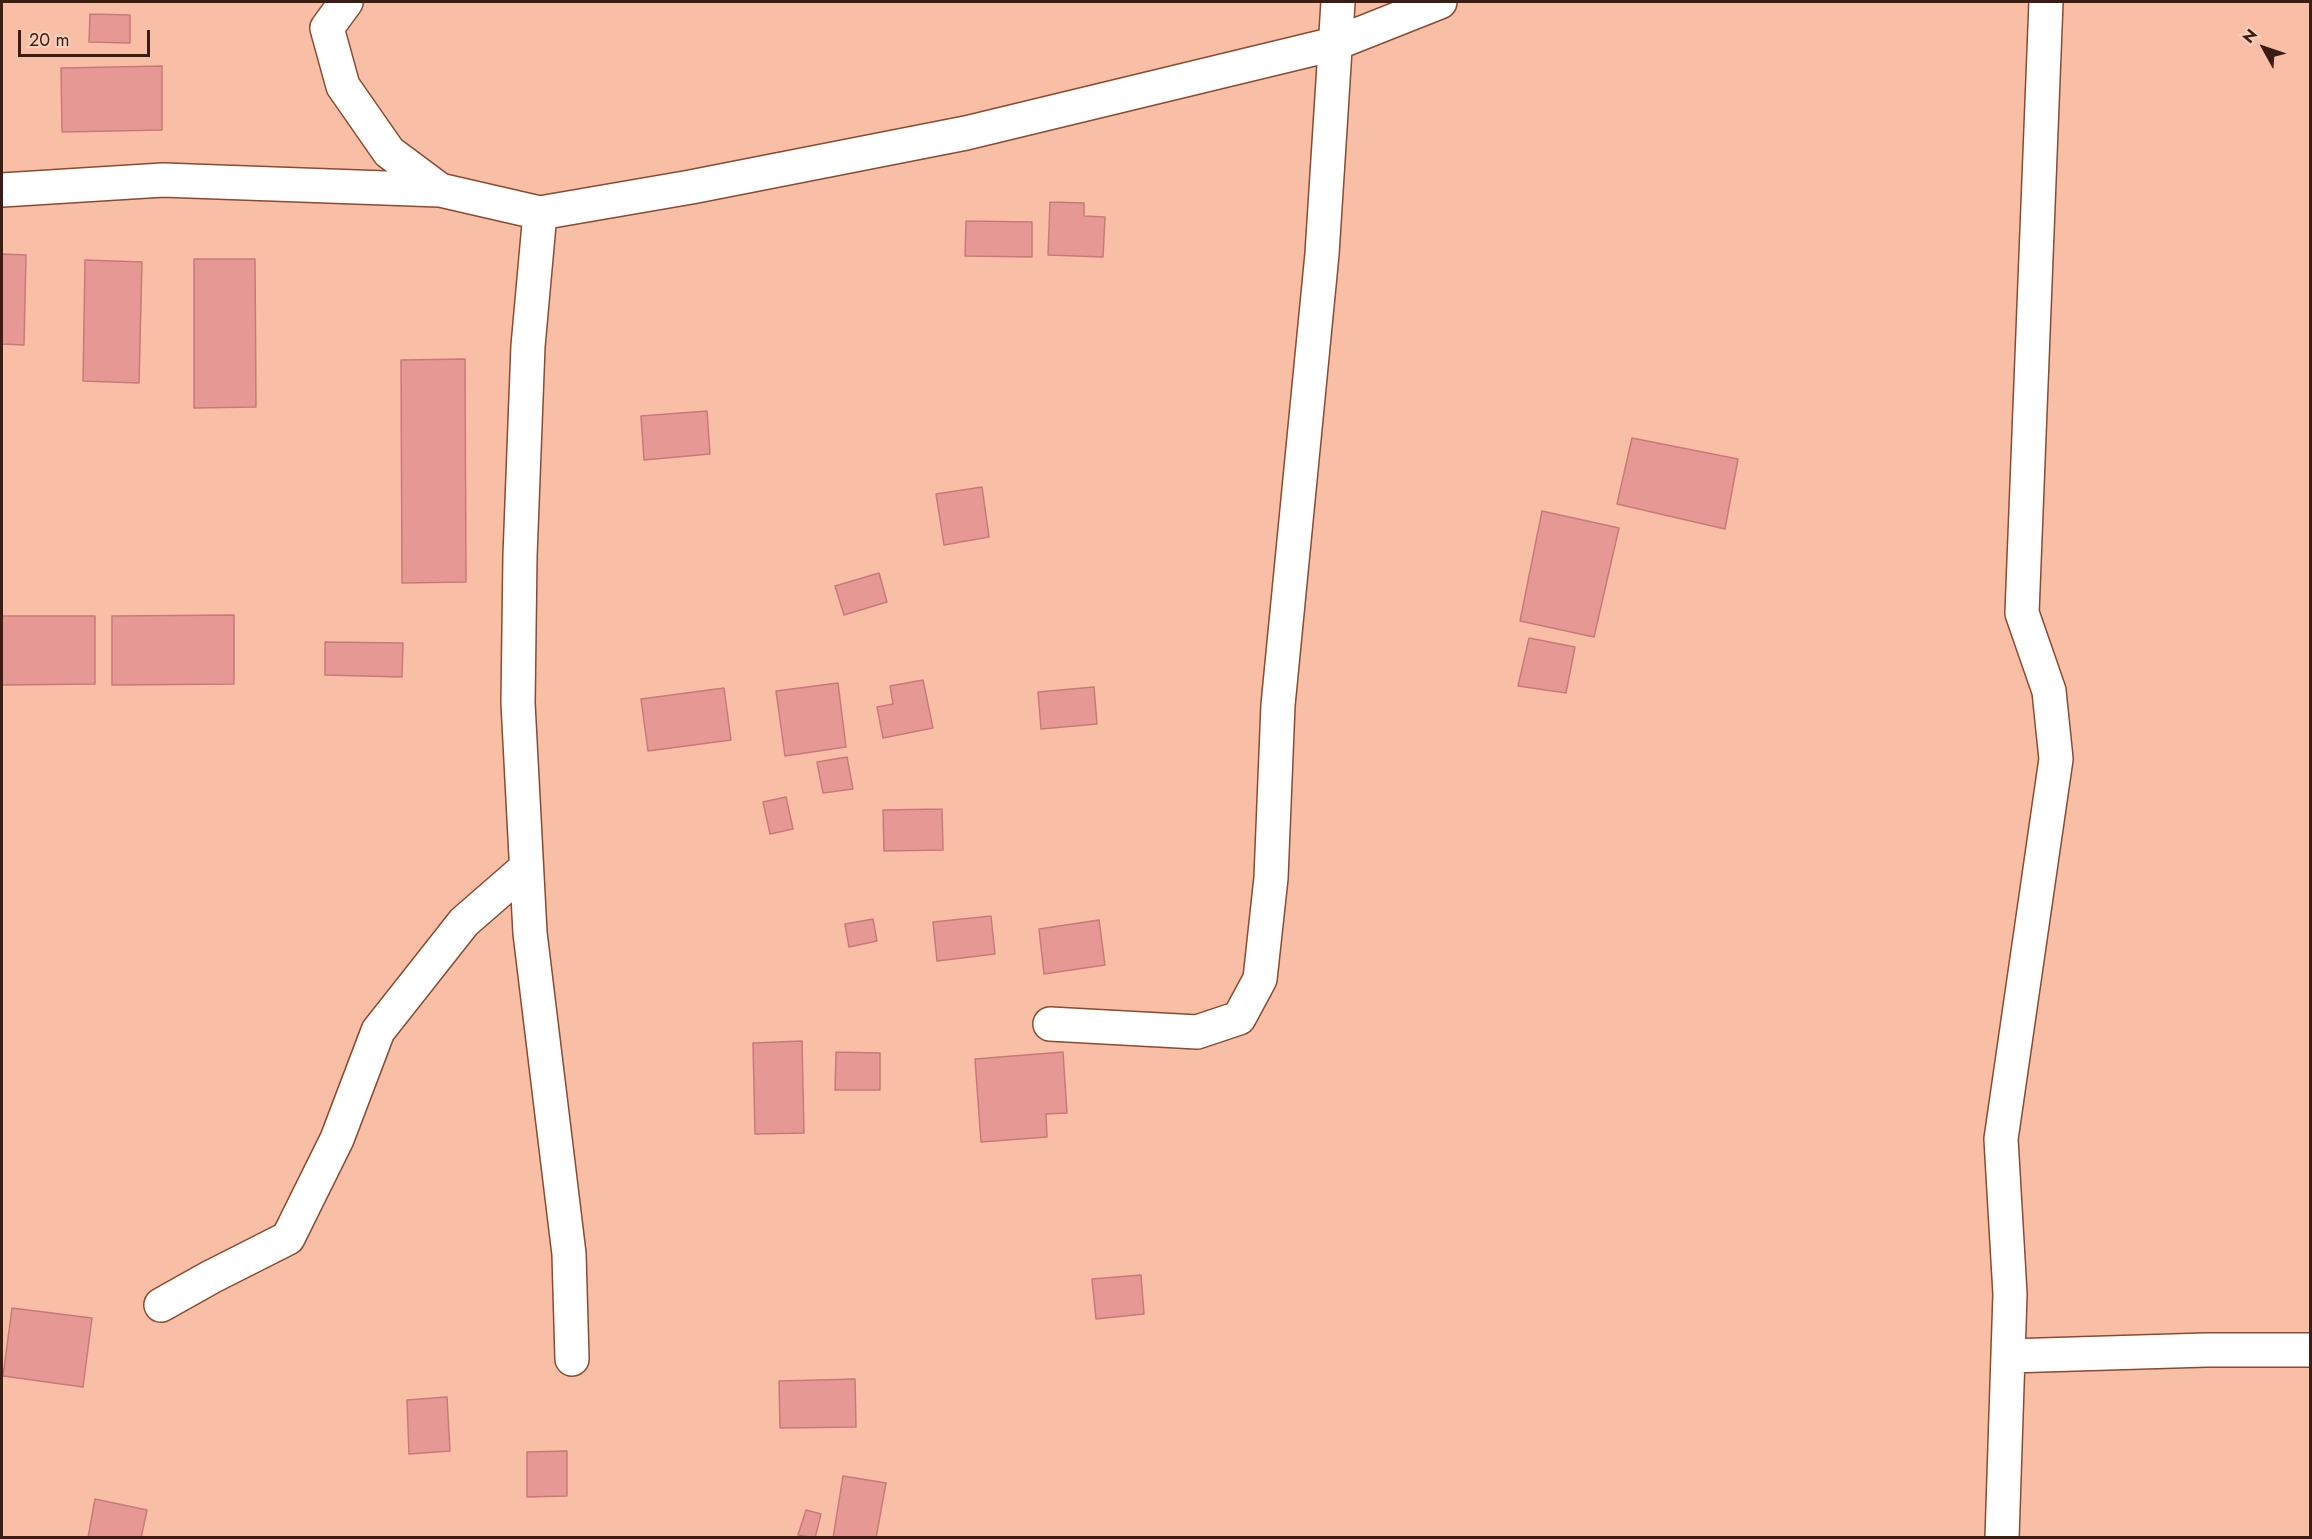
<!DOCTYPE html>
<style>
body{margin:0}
#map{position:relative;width:2312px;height:1539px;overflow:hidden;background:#f9bea6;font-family:Jost,sans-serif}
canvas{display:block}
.frame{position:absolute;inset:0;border:3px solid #3a1e13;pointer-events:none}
.north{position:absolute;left:2234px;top:18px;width:60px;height:60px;-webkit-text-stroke:4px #fccfbd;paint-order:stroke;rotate:310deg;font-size:16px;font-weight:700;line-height:24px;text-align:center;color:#3a1e13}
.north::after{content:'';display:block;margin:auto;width:21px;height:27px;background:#3a1e13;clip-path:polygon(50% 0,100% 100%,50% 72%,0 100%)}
.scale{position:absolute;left:18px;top:30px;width:132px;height:27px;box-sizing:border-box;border:3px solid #3a1e13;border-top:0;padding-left:8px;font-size:18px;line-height:21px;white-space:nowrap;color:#3a1e13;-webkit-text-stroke:4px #fccfbd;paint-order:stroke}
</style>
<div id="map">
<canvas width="2312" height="1539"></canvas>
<div class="frame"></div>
<div class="north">N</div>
<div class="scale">20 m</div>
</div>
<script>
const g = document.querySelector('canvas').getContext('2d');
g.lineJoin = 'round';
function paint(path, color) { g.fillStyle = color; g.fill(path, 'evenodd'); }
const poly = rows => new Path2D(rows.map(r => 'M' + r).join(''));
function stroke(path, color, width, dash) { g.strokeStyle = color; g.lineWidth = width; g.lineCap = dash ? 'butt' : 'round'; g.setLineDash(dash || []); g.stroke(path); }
const building = poly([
 [90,14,130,15,130,43,89,42,90,14],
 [162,66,162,130,62,132,61,68,162,66],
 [1050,202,1084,203,1084,216,1105,217,1103,257,1048,255,1050,202],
 [966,221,1032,222,1032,257,965,256,966,221],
 [2,254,26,255,24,345,2,344,2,254],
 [194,259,255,259,256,407,194,408,194,259],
 [85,260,142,262,139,383,83,381,85,260],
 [465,359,466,582,402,583,401,360,465,359],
 [707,411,710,454,644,460,641,416,707,411],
 [1632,438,1738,459,1725,529,1617,504,1632,438],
 [982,487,989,537,944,545,936,494,982,487],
 [1542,511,1619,528,1594,637,1520,621,1542,511],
 [879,573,887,602,844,615,835,586,879,573],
 [234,615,234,684,112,685,112,616,234,615],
 [2,616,95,616,95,684,2,685,2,616],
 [1529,638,1575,647,1566,693,1518,686,1529,638],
 [325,642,403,643,402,677,325,675,325,642],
 [923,680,933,728,883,738,877,707,893,704,890,686,923,680],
 [838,683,846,747,785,756,776,691,838,683],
 [1094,687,1097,724,1041,729,1038,692,1094,687],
 [724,688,731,740,648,751,641,699,724,688],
 [847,757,853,789,823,793,817,762,847,757],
 [786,797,793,829,770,834,763,802,786,797],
 [942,809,943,850,884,851,883,810,942,809],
 [991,916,995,954,937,961,933,922,991,916],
 [873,919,877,941,849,947,845,924,873,919],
 [1099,920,1105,965,1044,974,1039,929,1099,920],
 [802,1041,804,1133,755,1134,753,1043,802,1041],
 [836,1052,880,1053,880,1090,835,1090,836,1052],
 [1063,1052,1067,1113,1046,1114,1047,1137,981,1142,975,1059,1063,1052],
 [1141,1275,1144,1314,1096,1319,1092,1279,1141,1275],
 [12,1308,92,1318,83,1387,3,1376,12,1308],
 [855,1379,856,1427,780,1428,779,1381,855,1379],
 [447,1397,450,1451,409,1454,407,1400,447,1397],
 [567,1451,567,1496,527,1497,527,1452,567,1451],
 [843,1476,886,1483,876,1538,833,1538,843,1476],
 [95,1499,147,1510,141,1538,88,1538,95,1499],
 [806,1510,821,1514,815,1538,798,1535,806,1510]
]);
paint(building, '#e69894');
stroke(building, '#c77b78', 1.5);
const minor = poly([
 [346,2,327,28,343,86,389,152,440,190],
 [2,190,163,180,440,190,540,213,691,187,966,133,1334,44,1440,2],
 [540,213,528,346,520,556,518,703,530,933,569,1254,572,1359],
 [1050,1024,1197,1032,1239,1018,1260,979,1271,878,1278,705,1322,254,1338,2],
 [161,1305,211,1277,288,1238,337,1139,378,1031,464,922,526,868],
 [2009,1356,2206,1350,2310,1350],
 [2002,1538,2010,1294,2001,1139,2056,759,2049,691,2022,613,2046,2]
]);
stroke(minor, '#8a4b30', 36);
stroke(minor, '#fff', 33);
</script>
